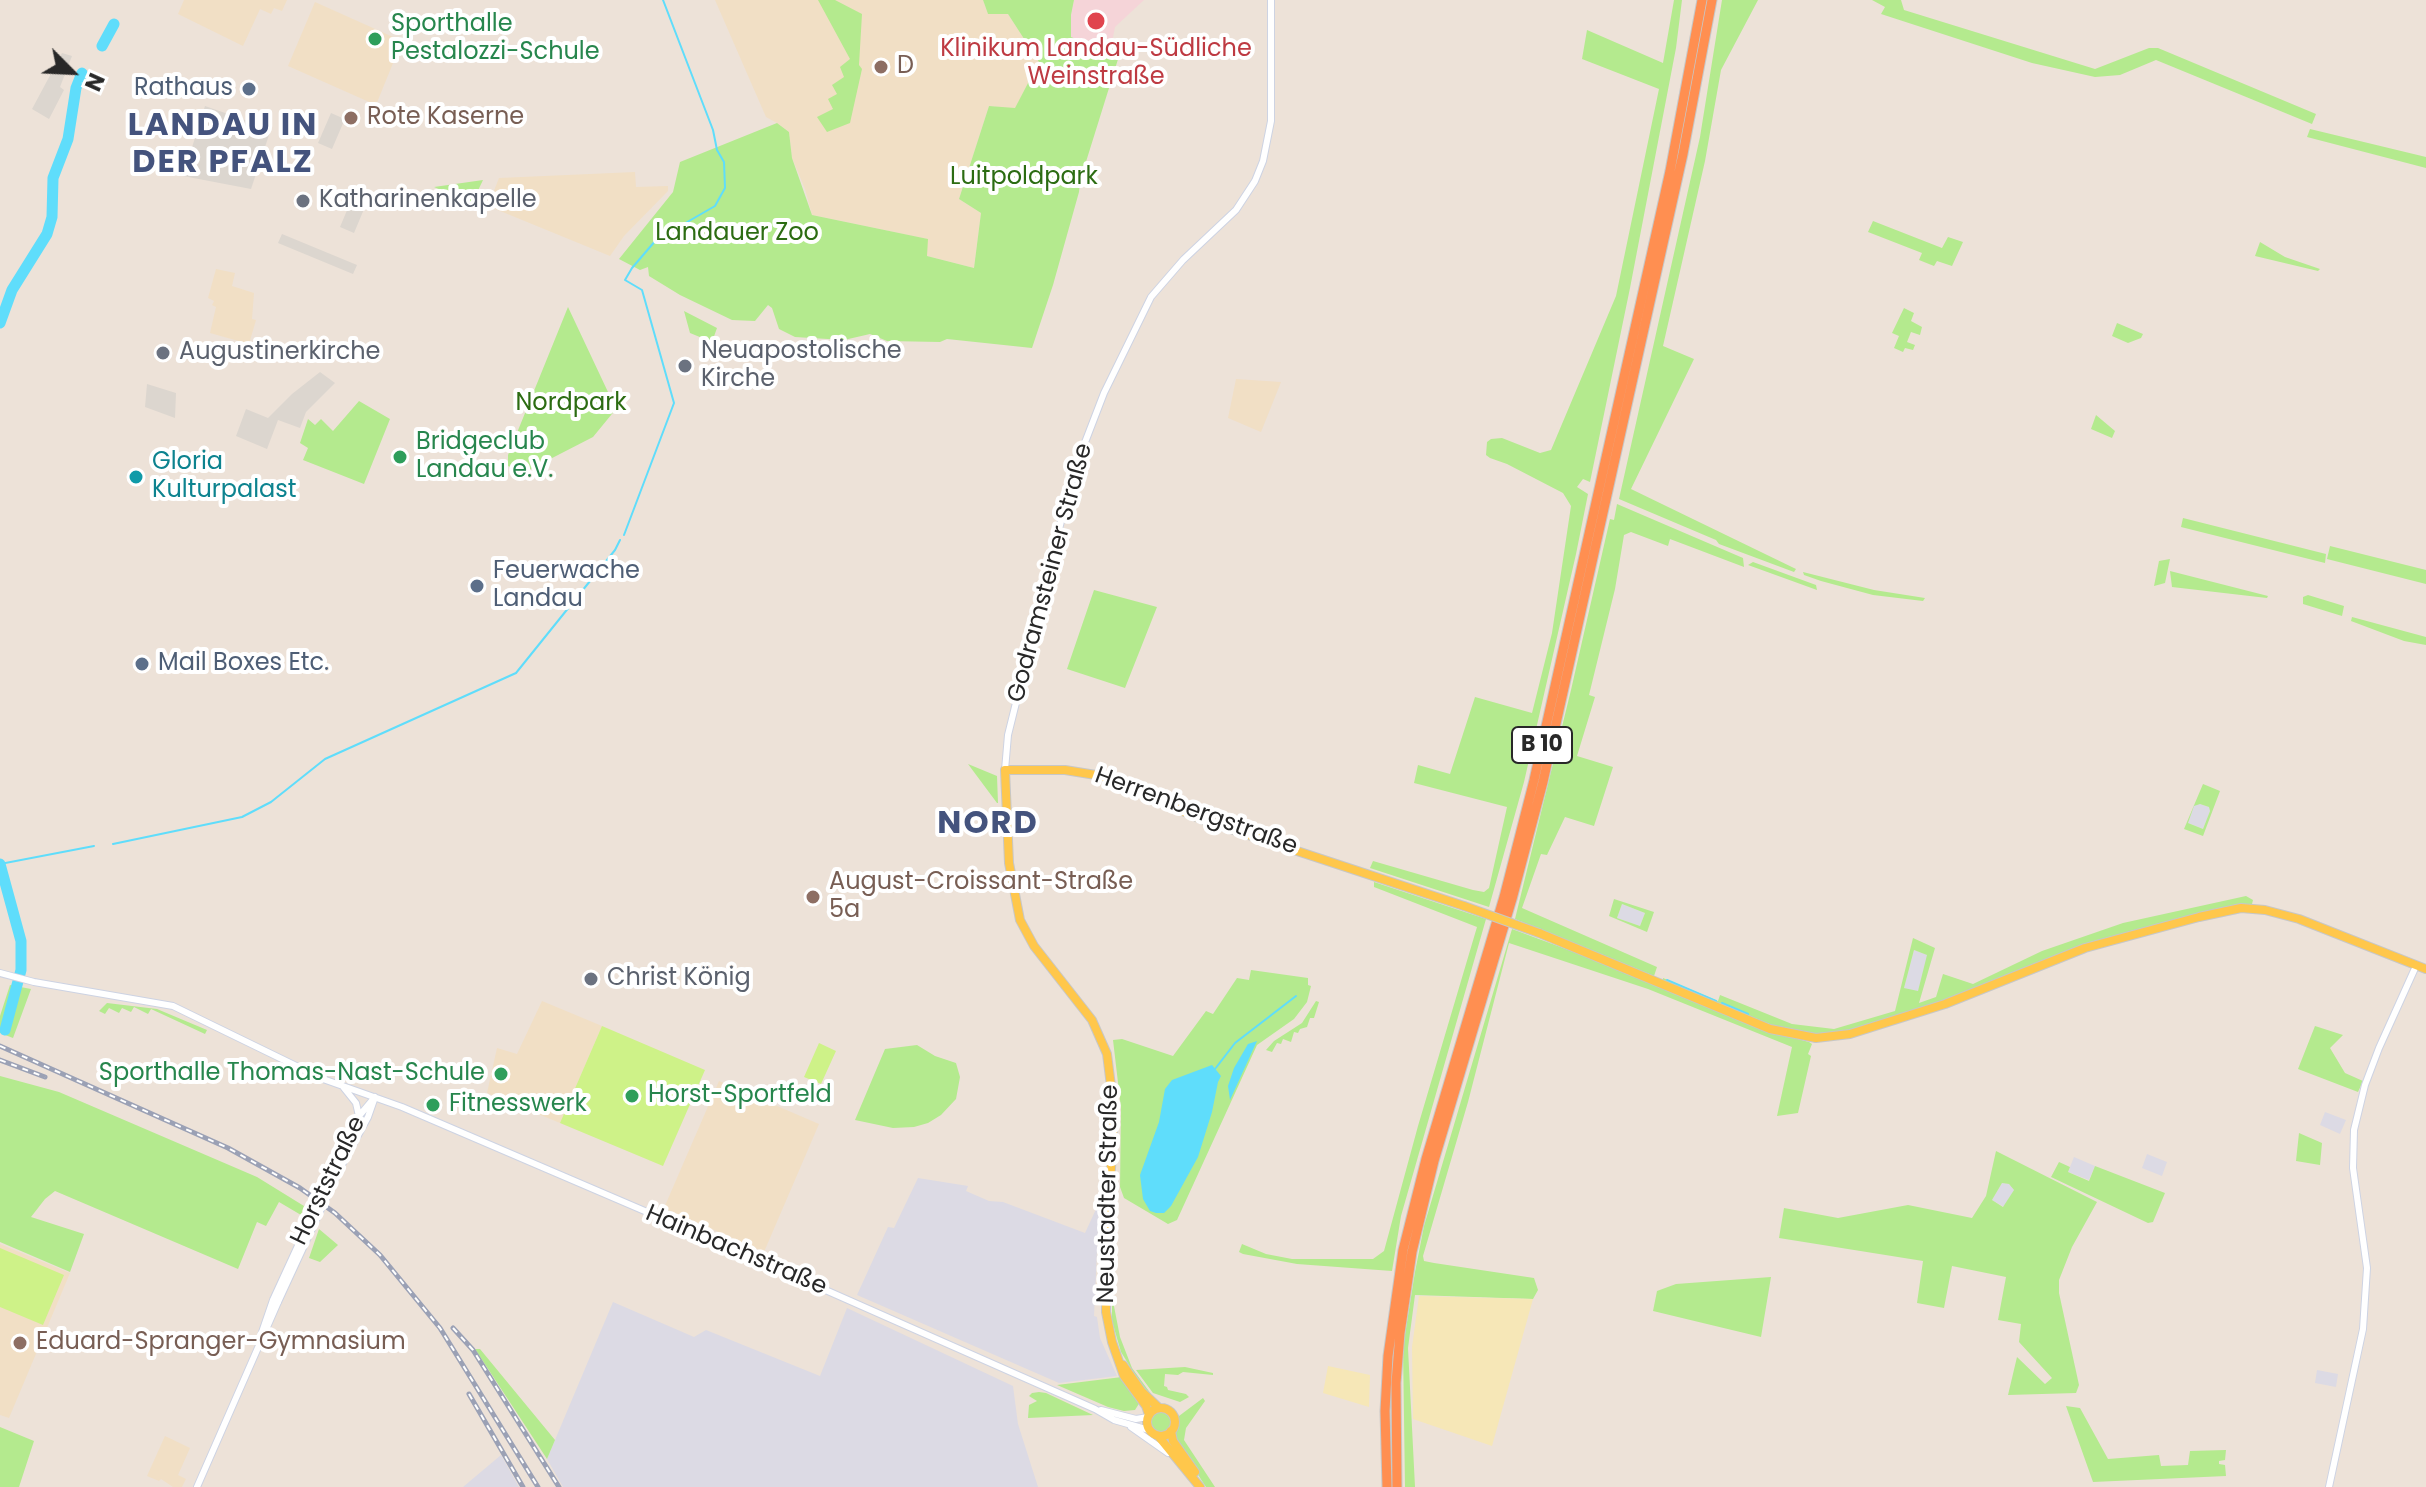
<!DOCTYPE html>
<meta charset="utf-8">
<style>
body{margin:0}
#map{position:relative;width:2426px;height:1487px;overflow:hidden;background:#ede2d8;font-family:Poppins,sans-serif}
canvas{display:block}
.north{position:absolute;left:32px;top:32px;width:80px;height:80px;-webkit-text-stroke:6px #fff;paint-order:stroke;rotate:114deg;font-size:22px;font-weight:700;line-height:32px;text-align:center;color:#282828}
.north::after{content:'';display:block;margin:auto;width:28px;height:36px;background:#282828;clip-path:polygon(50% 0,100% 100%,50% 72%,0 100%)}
</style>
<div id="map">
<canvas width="2426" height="1487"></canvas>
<div class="north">N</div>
</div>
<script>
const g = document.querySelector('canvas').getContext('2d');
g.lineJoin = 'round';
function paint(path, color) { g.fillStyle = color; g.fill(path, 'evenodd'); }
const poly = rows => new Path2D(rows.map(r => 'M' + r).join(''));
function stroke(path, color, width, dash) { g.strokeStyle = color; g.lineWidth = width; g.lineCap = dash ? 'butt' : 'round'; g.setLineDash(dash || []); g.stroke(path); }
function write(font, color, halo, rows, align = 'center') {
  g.font = font + ' Poppins,sans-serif'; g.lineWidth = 8; g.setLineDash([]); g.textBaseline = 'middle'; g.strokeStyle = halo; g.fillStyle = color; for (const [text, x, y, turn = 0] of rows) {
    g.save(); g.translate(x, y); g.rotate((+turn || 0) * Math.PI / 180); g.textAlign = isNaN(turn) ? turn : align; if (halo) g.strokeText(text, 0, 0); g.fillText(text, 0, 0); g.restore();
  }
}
paint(poly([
 [2200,804,2209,807,2210,811,2203,829,2188,823,2194,805],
 [1622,904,1645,913,1640,926,1617,918],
 [1914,950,1928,955,1918,992,1904,988],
 [2325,1112,2346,1120,2340,1134,2320,1125],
 [2147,1154,2167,1162,2162,1176,2142,1168],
 [2074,1157,2095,1166,2089,1180,2068,1172],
 [918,1178,968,1186,966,1191,989,1201,1003,1202,1085,1233,1097,1207,1099,1208,1094,1316,1097,1317,1100,1338,1117,1376,1059,1383,857,1295,888,1227,894,1228],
 [2002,1183,2009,1184,2014,1190,2004,1207,1992,1200],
 [613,1302,694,1337,706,1330,820,1376,847,1308,1013,1386,1018,1424,1038,1487,563,1487,547,1459],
 [2317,1370,2338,1374,2336,1387,2315,1383],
 [501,1455,519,1487,463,1487]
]), '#dcdae4');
paint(poly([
 [184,0,287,0,282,11,274,8,271,14,260,9,243,46,178,14],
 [715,0,983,0,988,14,1008,14,1039,62,1015,109,989,106,959,199,981,213,974,268,927,256,927,239,812,215,805,189,792,158,789,132,777,123,766,117],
 [315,2,402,41,376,105,288,66],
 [635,172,636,187,668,186,668,191,624,236,610,256,488,206,499,178],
 [216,269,235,273,232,286,254,293,252,319,256,320,249,344,210,333,216,307,212,305,214,301,208,298],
 [1236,379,1281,382,1261,432,1228,418],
 [542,1001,602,1026,560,1123,487,1093,497,1048,517,1054],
 [719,1081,819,1124,764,1252,664,1208],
 [0,1244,70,1273,9,1418,0,1415],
 [165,1436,190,1448,178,1475,186,1479,182,1487,173,1487,161,1479,159,1481,147,1476]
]), '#f1dfc5');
paint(poly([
 [1074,0,1144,0,1115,27,1110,52,1071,37,1071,15]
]), '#f5d4d8');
paint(poly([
 [818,0,835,0,862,14,859,65,862,69,850,123,827,132,817,117,833,109,828,99,837,94,832,85,844,77,840,67,850,59],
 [983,0,1074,0,1071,15,1071,37,1119,56,1080,181,1079,192,1053,285,1032,348,947,339,940,342,887,341,870,334,844,340,795,337,779,329,772,308,768,305,755,321,732,320,680,295,649,276,648,267,640,270,619,259,673,192,680,162,777,123,789,132,792,158,812,215,928,239,927,256,974,268,981,213,959,199,989,106,1015,108,1039,62,1008,14,988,14],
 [1674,0,1682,0,1676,48,1630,288,1590,482,1583,479,1577,487,1588,494,1576,554,1524,782,1489,907,1370,868,1373,861,1473,890,1484,892,1489,888,1507,807,1414,783,1418,765,1450,774,1475,697,1532,713,1552,633,1571,506,1563,493,1507,464,1490,458,1486,455,1487,442,1491,439,1502,438,1540,453,1551,450,1616,296,1659,89,1582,59,1587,30,1663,63],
 [1722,0,1758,0,1721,70,1705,161,1663,346,1694,359,1631,489,1796,569,1794,572,1719,544,1716,540,1619,499,1700,137],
 [1872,0,1901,0,1904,10,2095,69,2149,48,2158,48,2316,114,2312,124,2156,60,2120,75,2095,77,2032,63,1881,14,1885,7],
 [2310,129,2426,157,2426,168,2307,137],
 [483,180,472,203,434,187],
 [1873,221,1942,248,1948,237,1963,242,1952,266,1937,261,1934,266,1919,260,1922,253,1868,232],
 [2260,242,2285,257,2320,269,2318,271,2255,256],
 [568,307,616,409,593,437,523,473,508,466,508,455],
 [1904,308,1914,313,1911,321,1922,327,1920,335,1911,332,1907,342,1915,345,1913,350,1905,348,1903,352,1894,348,1899,336,1892,333],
 [684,311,717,328,712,342,690,333],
 [2117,323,2143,334,2141,338,2128,343,2112,336],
 [359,401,390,419,364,484,303,460,308,448,300,443,308,419,315,425,321,419,333,431],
 [2096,415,2115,431,2112,438,2091,429],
 [1617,504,1743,558,1744,567,1670,539,1668,546,1631,532,1624,535,1615,589,1589,695,1595,697,1577,756,1613,767,1594,826,1565,817,1547,855,1541,854,1522,908,1657,967,1654,976,1515,919,1571,690,1610,519,1614,520],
 [2183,518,2326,554,2325,563,2181,527],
 [2330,546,2426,570,2426,584,2327,559],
 [2170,559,2165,583,2154,586,2159,561],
 [1753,562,1816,585,1817,590,1748,565],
 [2170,571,2268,596,2267,598,2172,587],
 [1803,572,1874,590,1925,598,1923,601,1873,595,1821,581,1804,575],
 [1094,590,1157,607,1125,688,1067,669],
 [2308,595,2344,606,2342,616,2303,604,2303,597],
 [2352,617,2426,637,2426,645,2404,641,2351,621],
 [968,764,997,776,998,803,997,803],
 [2203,784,2220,791,2203,836,2184,829],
 [2200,804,2209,807,2210,811,2203,829,2188,823,2194,806],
 [1374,882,1486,919,1401,1216,1392,1271,1297,1264,1243,1254,1239,1252,1242,1244,1266,1254,1292,1259,1373,1259,1384,1251,1418,1126,1477,927,1374,887],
 [2246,896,2253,900,2252,904,2240,904,2191,915,2081,946,1956,997,1844,1032,1812,1034,1784,1030,1663,981,1663,978,1718,1001,1720,995,1792,1024,1834,1029,1895,1011,1913,938,1935,948,1919,1003,1936,997,1943,974,1973,984,2042,951,2123,923],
 [1914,950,1927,955,1918,991,1904,988],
 [1614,899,1654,912,1647,932,1609,916],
 [1622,904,1645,913,1640,926,1617,918],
 [1512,929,1609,965,1763,1030,1809,1042,1812,1044,1808,1054,1811,1056,1798,1113,1777,1116,1792,1047,1648,989,1509,943,1468,1102,1423,1256,1424,1261,1434,1263,1534,1278,1538,1290,1533,1299,1415,1295,1408,1348,1415,1487,1405,1487,1403,1347,1415,1272,1424,1226],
 [1251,970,1308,978,1308,985,1311,986,1307,1002,1294,1019,1257,1045,1177,1220,1168,1224,1124,1198,1120,1187,1121,1108,1113,1040,1122,1039,1173,1056,1206,1011,1213,1014,1237,978,1249,980],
 [10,985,31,989,13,1038,0,1033,0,1016],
 [1316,1001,1319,1002,1314,1018,1310,1018,1307,1027,1300,1029,1298,1033,1294,1032,1291,1042,1283,1039,1281,1044,1277,1043,1272,1052,1266,1050,1274,1041,1302,1023],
 [107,1003,157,1009,207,1030,205,1034,151,1009,148,1014,134,1007,131,1012,122,1008,119,1013,109,1008,105,1014,99,1011],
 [2315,1026,2343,1035,2330,1048,2345,1073,2363,1081,2358,1092,2298,1069],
 [917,1045,935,1056,956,1063,960,1077,956,1099,941,1115,928,1123,914,1127,893,1128,855,1120,885,1049],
 [0,1076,59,1092,257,1177,304,1206,301,1215,279,1202,266,1226,257,1222,238,1269,55,1191,45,1199,31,1217,84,1234,70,1272,0,1242],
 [2299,1133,2322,1143,2320,1165,2296,1161],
 [1996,1151,2097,1202,2072,1247,2059,1280,2059,1293,2079,1385,2076,1393,2008,1395,2017,1357,2045,1384,2052,1378,2019,1342,2021,1324,1998,1320,2006,1277,1952,1266,1944,1308,1917,1303,1923,1261,1779,1238,1784,1208,1838,1218,1908,1205,1972,1218,1986,1196],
 [2002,1183,2009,1184,2014,1190,2003,1207,1992,1200],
 [2059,1162,2070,1167,2068,1172,2089,1181,2095,1166,2165,1193,2153,1222,2148,1223,2051,1177],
 [319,1229,338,1245,320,1262,309,1258],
 [1771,1277,1761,1337,1653,1311,1657,1291,1676,1284],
 [1112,1296,1120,1337,1132,1368,1151,1394,1148,1396,1121,1352,1112,1321],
 [475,1349,480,1349,555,1440,547,1459],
 [1185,1367,1213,1373,1213,1375,1183,1372,1178,1375,1165,1374,1164,1386,1167,1387,1168,1390,1186,1394,1189,1397,1180,1402,1153,1393,1136,1370],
 [1122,1377,1140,1402,1135,1410,1124,1411,1108,1407,1057,1385],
 [1039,1392,1046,1393,1093,1415,1028,1418,1029,1405,1037,1401,1029,1396,1032,1393],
 [1203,1398,1205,1401,1186,1428,1184,1440,1215,1487,1206,1487,1176,1441,1174,1432,1179,1416],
 [2066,1406,2080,1408,2108,1459,2159,1455,2161,1466,2188,1465,2190,1451,2226,1450,2225,1460,2219,1461,2219,1464,2225,1465,2226,1476,2093,1482],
 '1151 1422a10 10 0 1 1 20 0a10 10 0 1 1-20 0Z',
 [0,1427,34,1441,19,1487,0,1487]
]), '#b4ea8e');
paint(poly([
 [1419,1296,1533,1299,1492,1446,1413,1419,1412,1347],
 [1328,1366,1370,1375,1369,1407,1323,1393]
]), '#f6e7b7');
paint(poly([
 [602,1026,705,1070,663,1166,560,1123],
 [819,1043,836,1051,821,1084,804,1077],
 [0,1248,64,1275,43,1325,0,1307]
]), '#cef288');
paint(poly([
 [62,53,72,56,60,87,64,90,49,119,32,109],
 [205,106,271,129,251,189,183,176],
 [331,113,356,124,344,121,332,149,318,143],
 [353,196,367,202,354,233,340,227],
 [282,234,357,265,353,274,278,243],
 [320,372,335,383,306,412,300,428,278,420,267,449,236,436,246,409,268,418,292,394],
 [147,384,176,393,175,418,145,407]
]), '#dcd6cf');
paint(poly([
 [1257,1041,1230,1100,1228,1086,1234,1068,1248,1044],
 [1212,1065,1221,1076,1218,1082,1212,1112,1198,1157,1171,1206,1164,1213,1156,1213,1150,1211,1143,1199,1140,1175,1159,1122,1165,1089,1172,1080]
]), '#5fddfb');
stroke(poly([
 [624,535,674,403,642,290,625,280,632,268,656,240,715,206,725,188,724,162,717,150,713,130,663,0],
 [113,844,242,817,271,802,325,759,516,673,615,550,620,540],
 [0,864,94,846],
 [1667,980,1716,1001],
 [1722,1003,1748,1014],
 [1215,1069,1235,1043,1296,996]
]), '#5fddfb', 2);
stroke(poly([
 [102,46,114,24],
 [0,323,12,290,47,234,52,217,53,178,68,139,76,88,82,73],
 [0,864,21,941,21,970,5,1030]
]), '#5fddfb', 11);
const minor = poly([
 [1005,770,1008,735,1067,497,1079,458,1104,393,1151,297,1183,260,1236,210,1255,181,1263,161,1271,121,1271,0],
 [0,973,34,982,173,1006,323,1079,402,1107,710,1239,1095,1409,1114,1420,1149,1430],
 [344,1088,356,1103,359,1116],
 [339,1170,368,1117,375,1097],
 [331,1174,359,1116,375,1097],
 [259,1341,273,1300],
 [1101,1410,1136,1419,1148,1417],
 [1131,1427,1168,1453],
 [197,1487,278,1302],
 [2329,1487,2363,1329,2367,1268,2353,1168,2354,1130,2365,1085,2379,1048,2416,966]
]);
const major = poly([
 [1539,933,1770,1029,1816,1038,1850,1034,1945,1004,2085,948,2199,917,2241,908,2265,910,2299,919,2426,969],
 [1123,1365,1142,1392,1159,1408],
 '1147 1422a14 14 0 1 1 28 0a14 14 0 1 1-28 0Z',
 [1149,1415,1146,1406,1124,1376,1112,1342,1106,1312,1106,1266,1114,1110,1107,1054,1092,1020,1034,946,1020,920,1009,863,1005,770,1065,770,1102,776,1203,820,1464,906],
 [1171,1431,1173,1441,1195,1472],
 [1159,1437,1200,1487]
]);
const highway = poly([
 [1387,1487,1385,1411,1388,1356,1403,1250,1426,1159,1504,897,1534,780,1670,171,1702,0],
 [1397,1487,1396,1383,1400,1333,1412,1252,1434,1161,1512,899,1543,782,1683,154,1712,0]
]);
stroke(minor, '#cdd3e3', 8);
stroke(major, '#c7c7c7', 10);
stroke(highway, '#c7c7c7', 11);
stroke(minor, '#fff', 6);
stroke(major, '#ffc74b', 8);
stroke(highway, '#ff8f51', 9);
const rail = poly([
 [0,1046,228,1148,300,1188,335,1213,380,1255,440,1328,538,1487],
 [0,1060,45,1077],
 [453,1328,473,1350,559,1487],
 [469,1394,523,1487]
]);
stroke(rail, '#9ba1b5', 5);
stroke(rail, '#fff', 2, [6]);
const minorBridge = poly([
 [273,1300,331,1174],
 [278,1302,339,1170]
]);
const majorBridge = poly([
 [1464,906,1539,933]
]);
stroke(minorBridge, '#cdd3e3', 8, []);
stroke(majorBridge, '#c7c7c7', 10, []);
stroke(minorBridge, '#fff', 6);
stroke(majorBridge, '#ffc74b', 8);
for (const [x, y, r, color] of [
 [1096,21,10,"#e0444e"],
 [375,39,8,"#2e9e5b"],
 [881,67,8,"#8d6e63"],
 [249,89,8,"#5c6f8a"],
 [351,118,8,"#8d6e63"],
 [303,201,8,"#6b7280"],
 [163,353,8,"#6b7280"],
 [685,366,8,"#6b7280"],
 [400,457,8,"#2e9e5b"],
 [136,477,8,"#0f9aa8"],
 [477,586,8,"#5c6f8a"],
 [142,664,8,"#5c6f8a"],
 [813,897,8,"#8d6e63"],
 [591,979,8,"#6b7280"],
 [501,1074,8,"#2e9e5b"],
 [632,1096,8,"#2e9e5b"],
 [433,1105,8,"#2e9e5b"],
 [20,1343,8,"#8d6e63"]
]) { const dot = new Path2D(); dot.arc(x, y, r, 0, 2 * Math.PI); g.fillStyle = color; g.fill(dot); stroke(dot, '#fff', 3); }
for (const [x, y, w] of [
 [1542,745,60]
]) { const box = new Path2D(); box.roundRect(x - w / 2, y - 18, w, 36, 6); g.fillStyle = '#fff'; g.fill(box); stroke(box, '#282828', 2); }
write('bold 22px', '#282828', null, [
 ["B 10",1542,745]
]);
write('24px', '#27864d', '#fff', [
 ["Sporthalle",391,25],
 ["Pestalozzi-Schule",391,53],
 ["Bridgeclub",416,443],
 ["Landau e.V.",416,471],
 ["Sporthalle Thomas-Nast-Schule",485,1074,"right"],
 ["Horst-Sportfeld",648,1096],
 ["Fitnesswerk",449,1105]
], 'left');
write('24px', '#be3a42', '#fff', [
 ["Klinikum Landau-Südliche",1096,50],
 ["Weinstraße",1096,78]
]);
write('24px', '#785e54', '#fff', [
 ["D",897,67],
 ["Rote Kaserne",367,118],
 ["August-Croissant-Straße",829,883],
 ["5a",829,911],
 ["Eduard-Spranger-Gymnasium",36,1343]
], 'left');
write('24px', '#4e5e75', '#fff', [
 ["Rathaus",233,89,"right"],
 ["Feuerwache",493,572],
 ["Landau",493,600],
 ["Mail Boxes Etc.",158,664]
], 'left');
write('24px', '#2c6c12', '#fff', [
 ["Luitpoldpark",1024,178],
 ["Landauer Zoo",737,234],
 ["Nordpark",571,404]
]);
write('24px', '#5b616d', '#fff', [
 ["Katharinenkapelle",319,201],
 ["Neuapostolische",701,352],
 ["Kirche",701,380],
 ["Augustinerkirche",179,353],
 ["Christ König",607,979]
], 'left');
write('24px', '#0d838f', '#fff', [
 ["Gloria",152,463],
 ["Kulturpalast",152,491]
], 'left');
write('24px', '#282828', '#fff', [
 ["Godramsteiner Straße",1051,573,-75],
 ["Herrenbergstraße",1196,812,20],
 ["Horststraße",329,1181,-64],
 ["Neustadter Straße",1109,1194,-89],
 ["Hainbachstraße",736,1251,23]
]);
g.letterSpacing = '2px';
write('bold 32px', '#44537d', '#fff', [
 ["LANDAU IN",223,127],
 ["DER PFALZ",223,164],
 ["NORD",988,825]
]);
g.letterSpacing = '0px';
</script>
